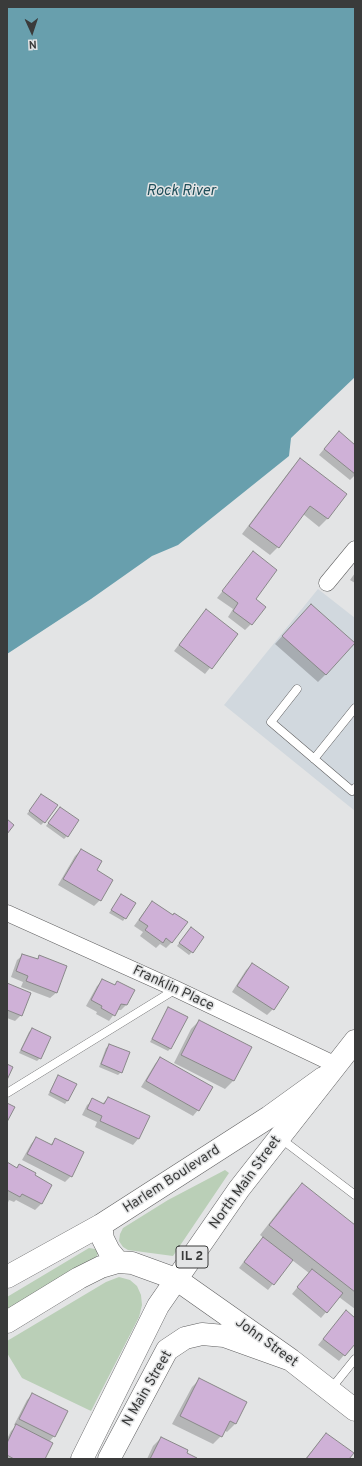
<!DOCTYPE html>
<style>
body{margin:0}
#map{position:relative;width:362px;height:1466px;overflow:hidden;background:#e3e4e5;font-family:Overpass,sans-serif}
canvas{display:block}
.frame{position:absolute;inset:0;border:8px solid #3a3b3b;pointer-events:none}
.north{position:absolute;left:12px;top:12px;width:40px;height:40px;-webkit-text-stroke:3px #e3e4e5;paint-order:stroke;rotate:177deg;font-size:11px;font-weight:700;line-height:16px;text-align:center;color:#3a3b3b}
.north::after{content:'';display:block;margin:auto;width:14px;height:18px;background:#3a3b3b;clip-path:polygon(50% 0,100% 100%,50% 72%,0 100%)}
</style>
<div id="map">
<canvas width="362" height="1466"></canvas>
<div class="frame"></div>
<div class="north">N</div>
</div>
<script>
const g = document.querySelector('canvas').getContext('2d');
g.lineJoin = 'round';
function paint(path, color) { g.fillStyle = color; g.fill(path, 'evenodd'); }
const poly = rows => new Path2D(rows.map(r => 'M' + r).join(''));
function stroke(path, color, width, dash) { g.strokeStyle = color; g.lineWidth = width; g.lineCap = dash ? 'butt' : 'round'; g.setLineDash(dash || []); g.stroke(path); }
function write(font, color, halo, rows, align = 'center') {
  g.font = font + ' Overpass,sans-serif'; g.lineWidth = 3; g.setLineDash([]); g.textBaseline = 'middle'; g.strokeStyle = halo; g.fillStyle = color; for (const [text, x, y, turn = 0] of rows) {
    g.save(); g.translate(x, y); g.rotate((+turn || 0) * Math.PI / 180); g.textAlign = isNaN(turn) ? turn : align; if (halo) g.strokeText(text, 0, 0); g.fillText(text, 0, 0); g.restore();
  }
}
paint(poly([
 [318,589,355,618,355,811,224,705]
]), '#d1d8de');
paint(poly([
 [225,1170,229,1173,173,1256,128,1250,123,1247,119,1241,120,1234,123,1228,168,1200],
 [89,1248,95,1249,98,1252,97,1256,93,1260,7,1311,7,1297],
 [119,1277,130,1280,137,1286,141,1295,142,1305,139,1317,91,1411,22,1378,7,1353,7,1341,106,1282]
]), '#bacfb7');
paint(poly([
 [7,7,355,7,355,377,291,438,289,456,178,545,152,556,91,599,7,654]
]), '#689fad');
paint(poly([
 [333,438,355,446,355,475,350,480,319,455],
 [300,460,345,494,327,519,319,527,303,514,278,547,270,555,242,534,292,468],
 [253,553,254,599,251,624,245,630,228,617,233,609,217,598],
 [355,573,355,583,350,580],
 [303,613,326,674,318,682,275,644],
 [201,616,237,634,205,674,174,651],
 [39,798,44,822,41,825,27,814],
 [57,811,67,836,64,839,46,826],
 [81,850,96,871,100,900,94,906,58,885,75,856],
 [121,896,125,918,123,921,109,913],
 [152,903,172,942,166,948,160,944,156,948,140,936,143,932,134,926,147,908],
 [188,931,192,952,189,955,177,946],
 [23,955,36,960,40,957,66,967,56,993,50,998,21,987,23,982,11,977,17,960],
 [252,964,287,987,273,1009,267,1015,232,992,246,970],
 [103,980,114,985,117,982,127,1004,121,1010,117,1010,109,1021,96,1014,97,1012,86,1006,97,986],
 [7,984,21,1015,15,1021,7,1018],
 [169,1008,170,1049,168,1051,150,1042,166,1011],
 [199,1021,250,1047,233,1081,225,1089,174,1063,191,1029],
 [32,1029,40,1058,37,1061,19,1053,29,1032],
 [109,1046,121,1072,118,1075,99,1067,106,1048],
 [160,1058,198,1110,193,1116,141,1087,155,1064],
 [59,1076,75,1085,67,1101,65,1104,48,1095,56,1079],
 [108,1098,148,1116,138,1139,133,1145,95,1127,97,1122,82,1115,87,1105,93,1100,102,1104],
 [36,1138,50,1145,56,1139,71,1176,65,1182,22,1160,31,1144],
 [7,1164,16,1168,19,1165,51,1185,41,1204,35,1210,16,1200,14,1202,9,1200,7,1205],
 [302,1185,355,1226,355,1309,339,1297,321,1318,292,1294,309,1273,292,1260,268,1290,239,1268,257,1244,264,1238,260,1235,292,1194],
 [340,1318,355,1319,355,1342,339,1361,318,1345],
 [200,1379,246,1402,235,1424,227,1432,224,1430,221,1436,213,1444,172,1424,192,1387],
 [32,1395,54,1436,49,1442,44,1459,7,1459,7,1439,11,1431,16,1426,14,1425,27,1400],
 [326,1434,348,1459,305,1459],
 [161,1438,185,1453,196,1459,147,1459,153,1446]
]), '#0003');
const building = poly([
 [339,431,355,445,355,474,324,449,339,431],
 [300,458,347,494,328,519,310,506,279,548,249,526,300,458],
 [253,551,277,570,256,599,266,607,252,625,233,611,238,603,222,591,253,551],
 [311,604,355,643,326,675,282,636,311,604],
 [206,609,238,634,212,669,179,645,206,609],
 [41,794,58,805,45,823,29,811,41,794],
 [60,807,79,820,68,837,48,823,60,807],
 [7,819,14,825,7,834,7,819],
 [81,849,102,861,97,870,113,880,101,901,63,879,81,849],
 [121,894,136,903,126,919,111,910,121,894],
 [152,901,173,915,174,913,188,922,172,943,166,938,163,943,145,930,148,926,139,920,152,901],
 [191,927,204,937,193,953,179,943,191,927],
 [22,954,38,959,39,955,67,966,57,993,26,981,28,976,16,971,22,954],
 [252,963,289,987,274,1010,237,986,252,963],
 [102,979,115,985,117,981,135,990,127,1005,121,1004,115,1016,101,1008,102,1006,91,1000,102,979],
 [7,983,31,993,22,1016,7,1010,7,983],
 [168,1007,188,1017,171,1049,152,1039,168,1007],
 [199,1020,252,1047,234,1081,181,1055,199,1020],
 [32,1028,51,1037,41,1059,21,1050,32,1028],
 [109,1044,130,1052,122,1073,101,1064,109,1044],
 [160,1057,213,1087,199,1111,146,1081,160,1057],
 [7,1064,13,1067,7,1080,7,1064],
 [58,1075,77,1084,68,1101,50,1092,58,1075],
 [108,1097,150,1116,139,1139,100,1121,102,1116,87,1109,92,1098,104,1104,108,1097],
 [7,1103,15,1107,7,1122,7,1103],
 [36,1137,52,1145,55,1138,84,1152,72,1177,27,1154,36,1137],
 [7,1162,17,1168,19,1164,36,1173,35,1175,52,1185,42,1204,22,1194,20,1197,7,1190,7,1162],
 [302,1183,355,1225,355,1292,269,1225,302,1183],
 [263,1237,293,1260,274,1285,244,1262,263,1237],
 [312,1269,343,1293,327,1313,297,1287,312,1269],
 [346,1310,355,1318,355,1344,345,1356,323,1339,346,1310],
 [199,1378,247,1402,236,1424,230,1421,222,1437,180,1416,199,1378],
 [32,1393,68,1411,55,1437,19,1419,32,1393],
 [16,1424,53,1443,45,1459,14,1459,7,1455,7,1443,16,1424],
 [326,1433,354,1453,349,1459,306,1459,326,1433],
 [161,1437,188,1450,187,1453,197,1458,197,1459,150,1459,161,1437]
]);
paint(building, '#cfb1d7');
stroke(building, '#898889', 1);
const lane = poly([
 [297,689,271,722,352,791,355,788],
 [314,759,355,708],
 [7,1093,176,989],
 [280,1138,355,1195],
 [330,1390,355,1359]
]);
const street = poly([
 [327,583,355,549],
 [7,913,176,989,336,1065]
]);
const secondary = poly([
 [101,1225,103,1239,109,1251,118,1262],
 [7,1277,101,1225,269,1117,323,1078],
 [7,1322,79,1278,101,1267,118,1262,132,1263,176,1279]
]);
const primary = poly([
 [176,1279,291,1360,355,1410],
 [82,1459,158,1306,239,1189,355,1041],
 [109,1459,167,1350,185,1338,202,1334,224,1336,291,1360]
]);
stroke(lane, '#606061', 9);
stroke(street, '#606061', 17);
stroke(secondary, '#606061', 23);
stroke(primary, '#606061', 23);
stroke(lane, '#fff', 8);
stroke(street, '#fff', 16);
stroke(secondary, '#fff', 22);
stroke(primary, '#fff', 22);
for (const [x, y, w] of [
 [192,1257,32]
]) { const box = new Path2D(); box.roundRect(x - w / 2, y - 11, w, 22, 3); g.fillStyle = '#e3e4e5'; g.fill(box); stroke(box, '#3a3b3b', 1); }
write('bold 13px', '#3a3b3b', null, [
 ["IL 2",192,1257]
]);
write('14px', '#3a3b3b', '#e3e4e5', [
 ["Franklin Place",173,989,25],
 ["Harlem Boulevard",172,1180,-33],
 ["North Main Street",246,1183,-54],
 ["John Street",266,1343,36],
 ["N Main Street",148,1389,-60]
]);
write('italic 15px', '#1f4f5a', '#e3e4e5', [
 ["Rock River",181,192]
]);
</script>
